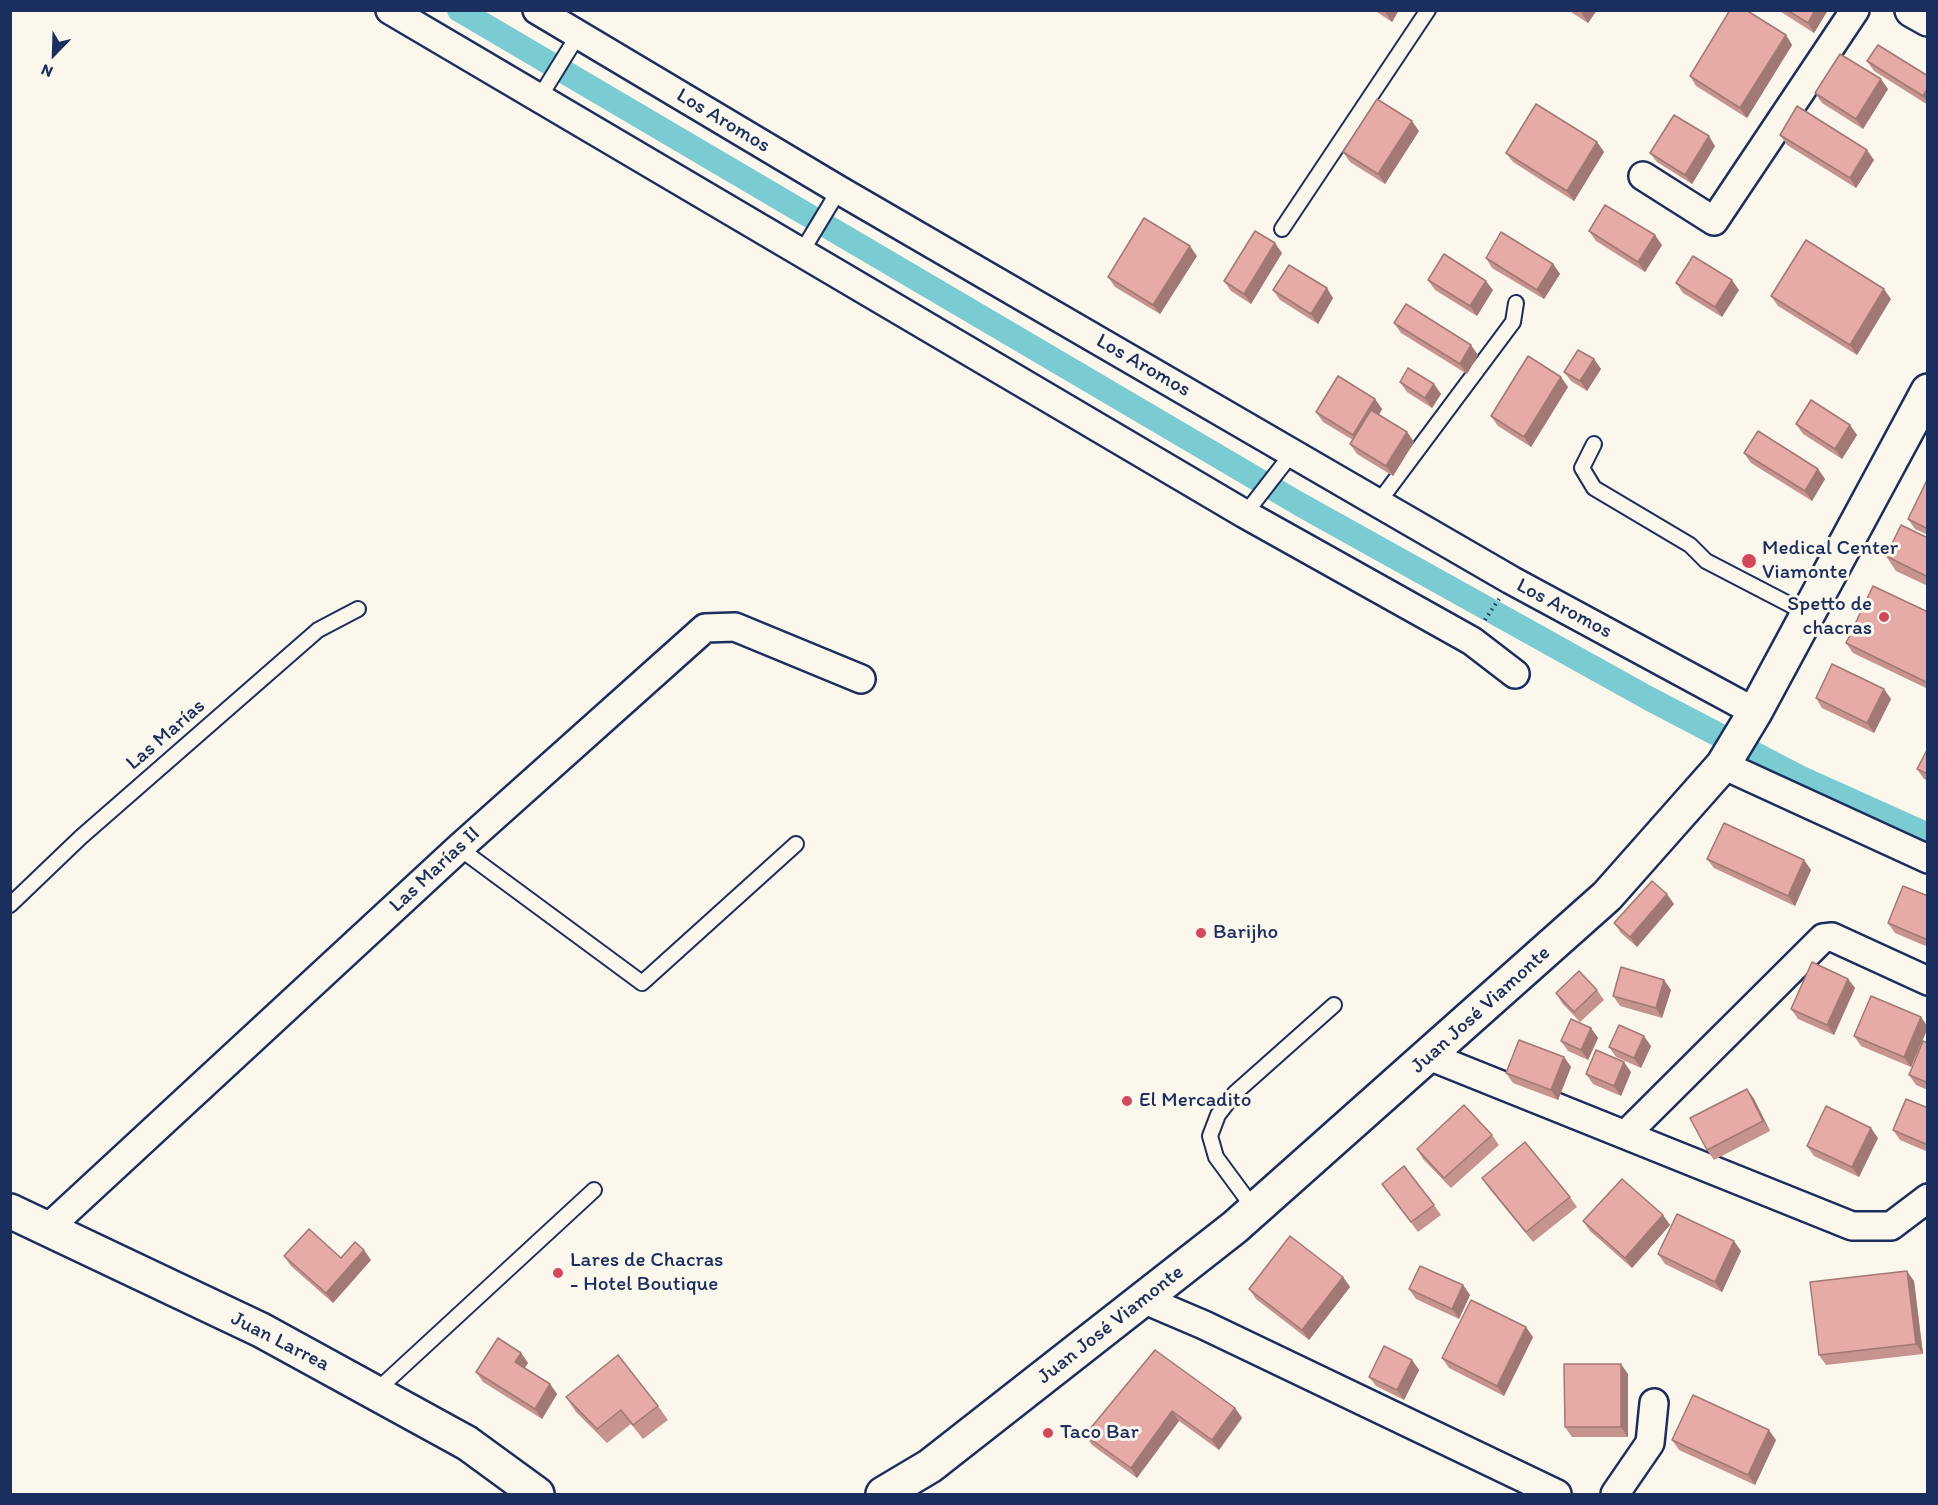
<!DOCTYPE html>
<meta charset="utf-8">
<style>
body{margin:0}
#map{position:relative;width:1938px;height:1505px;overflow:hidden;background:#fbf7ec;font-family:Itim,sans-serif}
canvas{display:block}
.frame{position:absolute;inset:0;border:12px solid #1b2f5e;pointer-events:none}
.north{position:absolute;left:24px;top:24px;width:60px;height:60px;-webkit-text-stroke:4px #fbf7ec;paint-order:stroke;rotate:203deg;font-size:16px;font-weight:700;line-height:24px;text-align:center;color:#1b2f5e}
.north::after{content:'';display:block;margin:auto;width:21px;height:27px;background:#1b2f5e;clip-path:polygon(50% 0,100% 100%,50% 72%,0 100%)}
</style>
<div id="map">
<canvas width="1938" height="1505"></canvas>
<div class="frame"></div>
<div class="north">N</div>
</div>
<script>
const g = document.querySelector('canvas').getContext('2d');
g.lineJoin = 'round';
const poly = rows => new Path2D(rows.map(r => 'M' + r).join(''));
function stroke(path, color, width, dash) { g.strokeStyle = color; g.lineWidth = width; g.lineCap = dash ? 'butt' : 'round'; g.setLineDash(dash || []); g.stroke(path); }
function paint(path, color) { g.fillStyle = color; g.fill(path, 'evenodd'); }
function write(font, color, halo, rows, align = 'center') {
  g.font = font + ' Itim,sans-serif'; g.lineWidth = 6; g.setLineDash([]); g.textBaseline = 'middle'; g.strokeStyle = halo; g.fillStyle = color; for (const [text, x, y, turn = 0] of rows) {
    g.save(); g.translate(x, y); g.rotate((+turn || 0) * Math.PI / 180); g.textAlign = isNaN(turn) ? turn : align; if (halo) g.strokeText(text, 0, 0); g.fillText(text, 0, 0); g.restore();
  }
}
stroke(poly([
 [459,10,1301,505,1648,698,1799,777,1928,835]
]), '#7acbd2', 24);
const service = poly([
 [538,100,578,35],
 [1282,229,1428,10],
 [801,253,839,190],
 [1594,444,1582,468,1594,488,1690,545,1706,561,1808,614],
 [1378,503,1513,322,1516,303],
 [1245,514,1293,452],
 [459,848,642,983,796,844],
 [10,905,81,837,318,630,358,609],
 [1255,1210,1216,1157,1210,1136,1218,1115,1235,1093,1334,1005],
 [375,1392,594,1190]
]);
const minor = poly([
 [390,10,1245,514,1472,641,1515,674],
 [537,10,839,190,1378,503,1511,580,1755,712],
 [1643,176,1714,221,1855,10],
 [1723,765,1928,859],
 [1429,1056,1852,1226,1891,1226,1928,1198],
 [1626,1134,1823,938,1832,937,1928,981],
 [47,1229,459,848,705,628,735,627,861,679],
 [1143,1299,1204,1325,1557,1494],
 [1615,1494,1650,1443,1654,1403]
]);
const tertiary = poly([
 [10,1211,261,1330,467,1443,537,1494]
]);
const secondary = poly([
 [1912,10,1928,19],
 [883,1494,930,1466,1235,1227,1607,896,1723,765,1755,712,1928,391]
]);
stroke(service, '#1b2f5e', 18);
stroke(minor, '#1b2f5e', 32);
stroke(tertiary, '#1b2f5e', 38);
stroke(secondary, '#1b2f5e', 38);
stroke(poly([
 [1485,620,1499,599]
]), '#1b2f5e', 4, [1.5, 4.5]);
stroke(service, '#fbf7ec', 14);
stroke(minor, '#fbf7ec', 27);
stroke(tertiary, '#fbf7ec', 33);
stroke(secondary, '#fbf7ec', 33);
paint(poly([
 [1374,10,1399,10,1392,22],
 [1568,10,1597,10,1588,23],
 [1778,10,1828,10,1814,33],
 [1786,35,1792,45,1747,118,1696,86,1690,76],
 [1867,61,1928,76,1928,105,1874,71],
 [1888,89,1863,129,1822,103,1815,93],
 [1419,131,1385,184,1350,162,1343,152],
 [1780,135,1874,160,1856,188,1787,145],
 [1597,142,1604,152,1574,201,1513,162,1506,153],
 [1715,146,1692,184,1657,162,1650,153],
 [1589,231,1662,245,1645,272,1596,241],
 [1282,253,1251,304,1231,291,1224,281],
 [1197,256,1160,314,1115,287,1108,277],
 [1486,258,1553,264,1560,274,1544,299,1492,268],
 [1428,280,1493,290,1477,316,1435,290],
 [1676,283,1739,290,1722,317,1683,293],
 [1273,290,1333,298,1318,324,1280,300],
 [1771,296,1891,299,1857,355,1778,306],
 [1394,323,1478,355,1467,374,1401,333],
 [1594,359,1601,369,1587,391,1571,381,1564,372],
 [1400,382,1434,384,1441,394,1432,408,1407,392],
 [1568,387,1531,447,1498,426,1491,416],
 [1375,399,1382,409,1379,415,1407,432,1414,442,1393,476,1357,454,1350,444,1353,440,1323,422,1316,412],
 [1796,424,1850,425,1857,435,1842,459,1803,434],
 [1744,453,1818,469,1825,479,1812,501,1751,463],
 [1928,478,1928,535,1915,529,1908,519],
 [1928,538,1928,586,1896,571,1886,556],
 [1928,612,1928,689,1853,653,1846,643],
 [1816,698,1891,699,1874,733,1822,708],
 [1928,748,1928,781,1924,779,1917,769],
 [1707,859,1804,860,1811,870,1795,906,1714,868],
 [1928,896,1928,947,1895,933,1888,923],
 [1674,904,1637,947,1621,933,1614,923],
 [1848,979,1855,988,1834,1035,1798,1019,1791,1009],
 [1664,980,1671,990,1662,1018,1620,1006,1613,996],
 [1597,990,1604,1000,1580,1022,1562,1003,1556,993],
 [1921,1017,1928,1027,1911,1067,1861,1046,1854,1036],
 [1591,1028,1598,1038,1588,1060,1568,1051,1561,1041],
 [1928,1043,1928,1090,1916,1085,1909,1075],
 [1651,1046,1641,1068,1616,1057,1609,1047],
 [1564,1057,1571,1067,1558,1100,1513,1083,1506,1073],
 [1631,1072,1621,1096,1593,1084,1586,1074],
 [1747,1089,1754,1099,1770,1131,1714,1160,1707,1150],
 [1928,1108,1928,1152,1900,1140,1893,1130],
 [1492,1135,1499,1145,1451,1188,1423,1159,1417,1149],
 [1878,1138,1859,1177,1814,1156,1807,1146],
 [1482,1178,1570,1197,1577,1207,1533,1242,1488,1187],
 [1382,1184,1434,1205,1441,1215,1418,1232],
 [1663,1215,1670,1225,1632,1268,1590,1231,1583,1221],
 [1741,1251,1722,1292,1665,1264,1658,1254],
 [284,1256,341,1258,371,1260,333,1303,291,1266],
 [1343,1277,1350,1287,1309,1340,1256,1299,1249,1289],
 [1914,1281,1923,1354,1826,1365,1819,1355],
 [1463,1285,1470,1295,1459,1319,1416,1299,1409,1289],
 [1533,1337,1504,1396,1449,1368,1442,1358],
 [1155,1350,1235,1408,1242,1418,1219,1450,1179,1421,1137,1478,1092,1445,1085,1435],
 [521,1353,528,1363,524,1368,550,1384,557,1394,542,1419,483,1382,476,1372],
 [1412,1360,1419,1370,1404,1400,1376,1386,1369,1377],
 [1628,1374,1628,1437,1572,1437,1565,1427],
 [566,1397,658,1406,668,1420,643,1439,631,1424,607,1443,576,1412],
 [1672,1440,1776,1440,1755,1485,1679,1450]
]), '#c6938f');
paint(poly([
 [1386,10,1399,10,1392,22,1385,12],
 [1583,10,1597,10,1588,23,1582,14],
 [1815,10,1828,10,1814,33,1808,23],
 [1786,35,1792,45,1747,118,1740,108],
 [1881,79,1888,89,1863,129,1856,119],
 [1928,88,1928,103,1923,96],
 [1412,121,1419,131,1385,184,1378,174],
 [1709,136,1715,146,1692,184,1685,175],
 [1597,142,1604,152,1574,201,1567,191],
 [1867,150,1874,160,1856,188,1850,178],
 [1655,235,1662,245,1645,272,1638,262],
 [1275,243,1282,253,1251,304,1244,294],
 [1190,246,1197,256,1160,314,1153,305],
 [1553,264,1560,274,1544,299,1537,290],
 [1732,280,1739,290,1722,317,1715,307],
 [1486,281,1493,290,1477,316,1470,306],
 [1327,288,1333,298,1318,324,1311,314],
 [1884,289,1891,299,1857,355,1850,345],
 [1471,345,1478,355,1467,374,1460,364],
 [1594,359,1601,369,1587,391,1580,381],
 [1561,377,1568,387,1531,447,1524,437],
 [1434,384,1441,394,1432,408,1425,398],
 [1375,399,1382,409,1360,445,1353,435],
 [1850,425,1857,435,1842,459,1835,449],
 [1407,432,1414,442,1393,476,1386,466],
 [1818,469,1825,479,1812,501,1805,491],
 [1884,689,1891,699,1874,733,1867,723],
 [1804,860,1811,870,1795,906,1788,896],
 [1667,894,1674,904,1637,947,1630,937],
 [1848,979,1855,988,1834,1035,1827,1025],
 [1664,980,1671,990,1662,1018,1656,1008],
 [1921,1017,1928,1028,1911,1067,1904,1057],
 [1591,1028,1598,1038,1588,1060,1581,1050],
 [1644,1036,1651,1046,1641,1068,1634,1058],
 [1564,1057,1571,1067,1558,1100,1551,1090],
 [1624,1062,1631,1072,1621,1096,1614,1086],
 [1747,1089,1754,1099,1770,1131,1763,1121],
 [1871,1128,1878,1138,1859,1177,1852,1167],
 [1663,1215,1670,1225,1632,1268,1625,1258],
 [1734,1241,1741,1251,1722,1292,1715,1282],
 [364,1250,371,1260,333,1303,326,1293],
 [1907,1271,1914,1281,1923,1354,1916,1344],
 [1343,1277,1350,1287,1309,1340,1302,1330],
 [1463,1285,1470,1295,1459,1319,1452,1309],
 [1526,1327,1533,1337,1504,1396,1497,1386],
 [521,1353,528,1363,522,1372,515,1362],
 [1412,1360,1419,1370,1404,1400,1397,1390],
 [1621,1364,1628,1374,1628,1437,1621,1427],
 [550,1384,557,1394,542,1419,535,1409],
 [1235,1408,1242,1418,1219,1450,1212,1440],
 [1172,1411,1179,1421,1137,1478,1131,1468],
 [1769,1430,1776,1440,1755,1485,1748,1475]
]), '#a17874');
const building = poly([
 [1730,10,1746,10,1786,35,1740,108,1690,76,1730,10],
 [1787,10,1815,10,1808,23,1787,10],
 [1878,45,1928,76,1928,88,1923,96,1867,61,1878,45],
 [1840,54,1881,79,1856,119,1815,93,1840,54],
 [1377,99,1412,121,1378,174,1343,152,1377,99],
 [1536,104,1597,142,1567,191,1506,153,1536,104],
 [1797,106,1867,150,1850,178,1780,135,1797,106],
 [1674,115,1709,136,1685,175,1650,153,1674,115],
 [1605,205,1655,235,1638,262,1589,231,1605,205],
 [1144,218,1190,246,1153,305,1108,277,1144,218],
 [1255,231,1275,243,1244,294,1224,281,1255,231],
 [1501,232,1553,264,1537,290,1486,258,1501,232],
 [1806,240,1884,289,1850,345,1771,296,1806,240],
 [1444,254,1486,281,1470,306,1428,280,1444,254],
 [1693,256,1732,280,1715,307,1676,283,1693,256],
 [1289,265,1327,288,1311,314,1273,290,1289,265],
 [1406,304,1471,345,1460,364,1394,323,1406,304],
 [1578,350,1594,359,1580,381,1564,372,1578,350],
 [1528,356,1561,377,1524,437,1491,416,1528,356],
 [1408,368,1434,384,1425,398,1400,382,1408,368],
 [1338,376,1375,399,1353,435,1316,412,1338,376],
 [1811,400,1850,425,1835,449,1796,424,1811,400],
 [1371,410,1407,432,1386,466,1350,444,1371,410],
 [1758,431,1818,469,1805,491,1744,453,1758,431],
 [1928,478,1928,529,1908,519,1928,478],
 [1901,525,1928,538,1928,577,1886,556,1901,525],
 [1873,586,1928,612,1928,679,1926,682,1846,643,1873,586],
 [1832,664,1884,689,1867,723,1816,698,1832,664],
 [1928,748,1928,774,1917,769,1928,748],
 [1724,823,1804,860,1788,896,1707,859,1724,823],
 [1652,881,1667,894,1630,937,1614,923,1652,881],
 [1903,886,1928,896,1928,940,1888,923,1903,886],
 [1812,962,1848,979,1827,1025,1791,1009,1812,962],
 [1621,967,1664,980,1656,1008,1613,996,1621,967],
 [1579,971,1597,990,1574,1012,1556,993,1579,971],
 [1871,996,1921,1017,1904,1057,1854,1036,1871,996],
 [1571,1019,1591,1028,1581,1050,1561,1041,1571,1019],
 [1619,1025,1644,1036,1634,1058,1609,1047,1619,1025],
 [1519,1040,1564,1057,1551,1090,1506,1073,1519,1040],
 [1923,1041,1928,1043,1928,1077,1926,1082,1909,1075,1923,1041],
 [1596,1050,1624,1062,1614,1086,1586,1074,1596,1050],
 [1747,1089,1763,1121,1707,1150,1690,1118,1747,1089],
 [1906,1099,1928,1108,1928,1145,1893,1130,1906,1099],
 [1464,1105,1492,1135,1444,1178,1417,1149,1464,1105],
 [1826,1106,1871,1128,1852,1167,1807,1146,1826,1106],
 [1525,1142,1570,1197,1526,1232,1482,1178,1525,1142],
 [1404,1166,1434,1205,1411,1222,1382,1184,1404,1166],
 [1622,1179,1663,1215,1625,1258,1583,1221,1622,1179],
 [1677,1214,1734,1241,1715,1282,1658,1254,1677,1214],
 [309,1229,341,1258,355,1242,364,1250,326,1293,284,1256,309,1229],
 [1290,1236,1343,1277,1302,1330,1249,1289,1290,1236],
 [1420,1266,1463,1285,1452,1309,1409,1289,1420,1266],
 [1907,1271,1916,1344,1819,1355,1810,1282,1907,1271],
 [1471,1300,1526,1327,1497,1386,1442,1358,1471,1300],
 [498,1338,521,1353,515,1362,550,1384,535,1409,476,1372,498,1338],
 [1384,1346,1412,1360,1397,1390,1369,1377,1384,1346],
 [1155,1350,1235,1408,1212,1440,1172,1411,1131,1468,1085,1435,1155,1350],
 [618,1355,658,1406,633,1425,621,1410,597,1429,566,1397,618,1355],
 [1564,1364,1621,1364,1621,1427,1565,1427,1564,1364],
 [1693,1395,1769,1430,1748,1475,1672,1440,1693,1395]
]);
paint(building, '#e6aba6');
stroke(building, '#a17874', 1.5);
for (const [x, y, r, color] of [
 [1749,561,8,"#d1495b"],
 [1884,617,6,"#d1495b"],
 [1201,933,6,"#d1495b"],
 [1127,1101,6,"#d1495b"],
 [558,1273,6,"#d1495b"],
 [1048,1433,6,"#d1495b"]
]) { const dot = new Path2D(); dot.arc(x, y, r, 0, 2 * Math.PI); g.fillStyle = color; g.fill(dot); stroke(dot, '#fbf7ec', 2); }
write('21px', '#1b2f5e', '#fbf7ec', [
 ["Los Aromos",723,121,31],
 ["Los Aromos",1143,366,30],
 ["Los Aromos",1564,609,28],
 ["Las Marías",166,735,-41],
 ["Las Marías II",435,870,-43],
 ["Juan José Viamonte",1481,1010,-42],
 ["Juan José Viamonte",1111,1325,-38],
 ["Juan Larrea",280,1342,27]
]);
write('21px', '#1b2f5e', '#fbf7ec', [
 ["Medical Center",1762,549],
 ["Viamonte",1762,573],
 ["Spetto de",1872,605,"right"],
 ["chacras",1872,629,"right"],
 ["Barijho",1213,933],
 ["El Mercadito",1139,1101],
 ["Lares de Chacras",570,1261],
 ["- Hotel Boutique",570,1285],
 ["Taco Bar",1060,1433]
], 'left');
</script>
